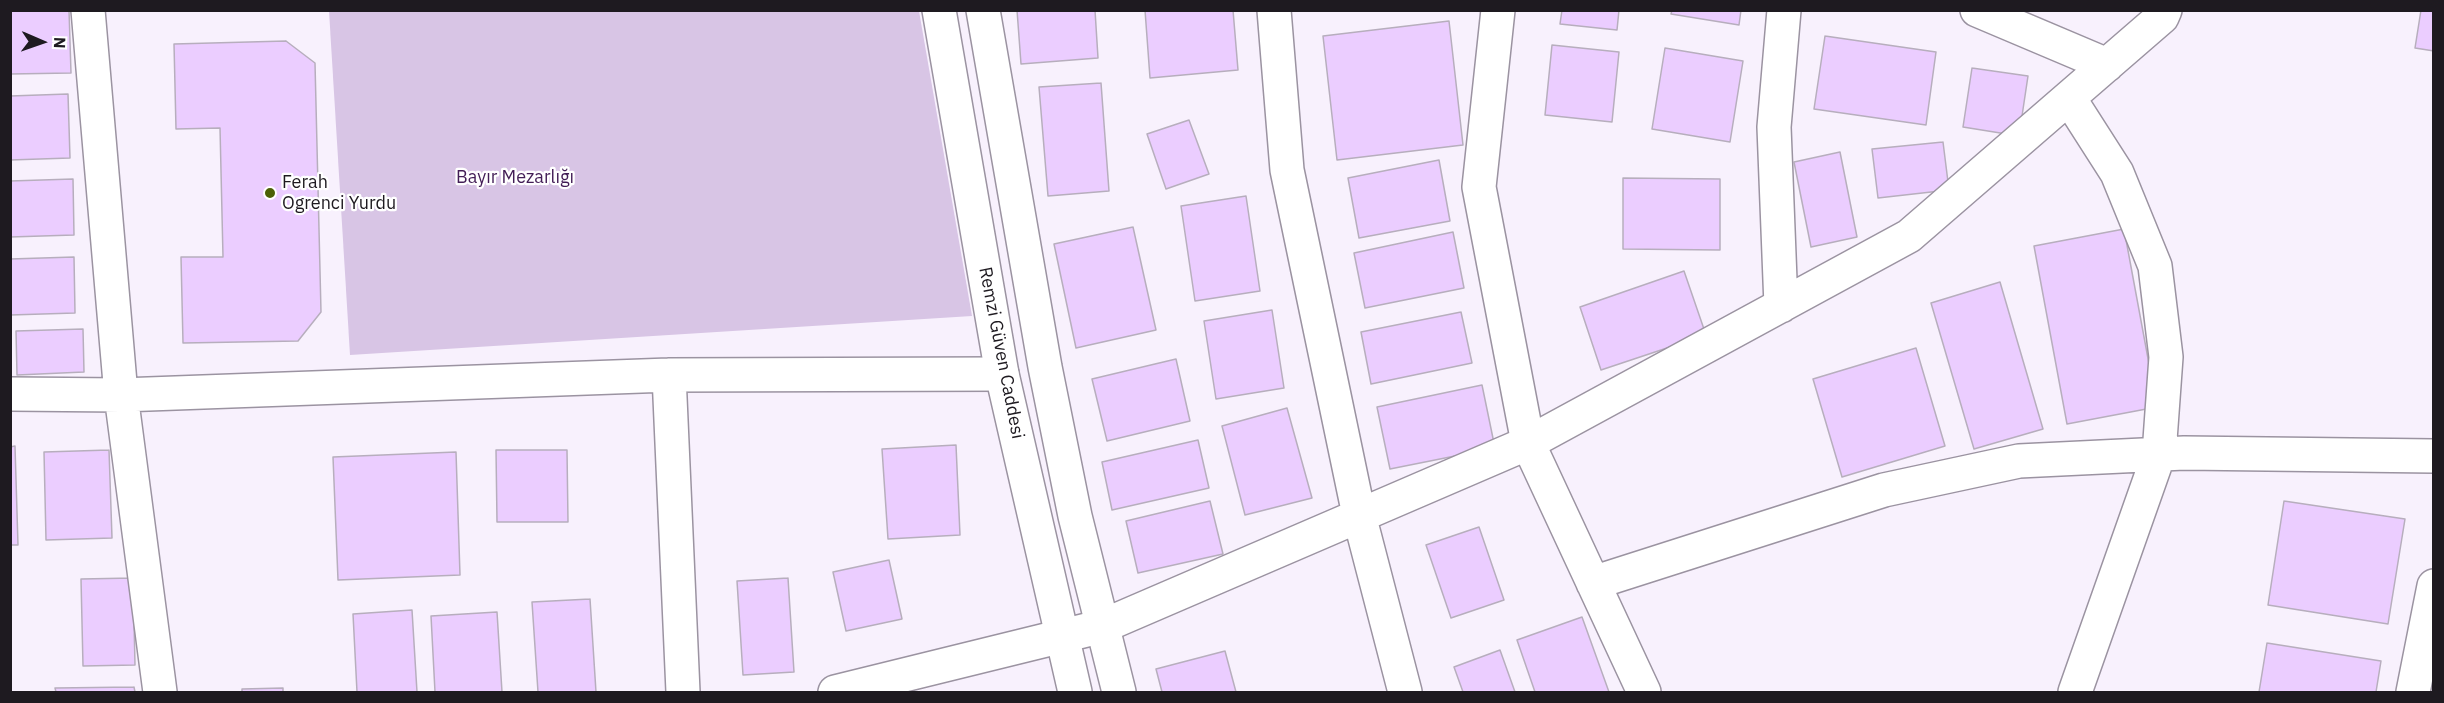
<!DOCTYPE html>
<meta charset="utf-8">
<style>
body{margin:0}
#map{position:relative;width:2444px;height:703px;overflow:hidden;background:#f8f1fd;font-family:"IBM Plex Sans",sans-serif}
canvas{display:block}
.frame{position:absolute;inset:0;border:12px solid #1e1a20;pointer-events:none}
.north{position:absolute;left:12px;top:12px;width:60px;height:60px;-webkit-text-stroke:4px #fff;paint-order:stroke;rotate:92deg;font-size:16px;font-weight:700;line-height:24px;text-align:center;color:#1e1a20}
.north::after{content:'';display:block;margin:auto;width:21px;height:27px;background:#1e1a20;clip-path:polygon(50% 0,100% 100%,50% 72%,0 100%)}
</style>
<div id="map">
<canvas width="2444" height="703"></canvas>
<div class="frame"></div>
<div class="north">N</div>
</div>
<script>
const g = document.querySelector('canvas').getContext('2d');
g.lineJoin = 'round';
function paint(path, color) { g.fillStyle = color; g.fill(path, 'evenodd'); }
const poly = rows => new Path2D(rows.map(r => 'M' + r).join(''));
function stroke(path, color, width, dash) { g.strokeStyle = color; g.lineWidth = width; g.lineCap = dash ? 'butt' : 'round'; g.setLineDash(dash || []); g.stroke(path); }
function write(font, color, halo, rows, align = 'center') {
  g.font = font + ' "IBM Plex Sans",sans-serif'; g.lineWidth = 4.5; g.setLineDash([]); g.textBaseline = 'middle'; g.strokeStyle = halo; g.fillStyle = color; for (const [text, x, y, turn = 0] of rows) {
    g.save(); g.translate(x, y); g.rotate((+turn || 0) * Math.PI / 180); g.textAlign = isNaN(turn) ? turn : align; if (halo) g.strokeText(text, 0, 0); g.fillText(text, 0, 0); g.restore();
  }
}
paint(poly([
 [329,11,919,11,972,316,350,355]
]), '#d8c5e5');
const building = poly([
 [10,10,69,10,71,73,10,74,10,10],
 [1017,10,1095,10,1098,58,1021,64,1017,10],
 [1145,10,1233,10,1238,70,1150,78,1145,10],
 [1562,10,1619,10,1617,30,1560,24,1562,10],
 [1672,10,1741,10,1739,25,1671,14,1672,10],
 [2421,10,2434,10,2434,51,2415,48,2421,10],
 [1449,21,1463,145,1337,160,1323,36,1449,21],
 [1825,36,1936,52,1926,125,1814,109,1825,36],
 [286,41,315,63,321,312,298,341,183,343,181,257,223,257,220,128,176,129,174,44,286,41],
 [1552,45,1619,52,1612,122,1545,115,1552,45],
 [1665,48,1743,61,1730,142,1652,129,1665,48],
 [1972,68,2028,76,2019,136,1963,127,1972,68],
 [1101,83,1109,191,1048,196,1039,87,1101,83],
 [68,94,70,158,10,160,10,96,68,94],
 [1189,120,1209,174,1166,189,1147,134,1189,120],
 [1943,142,1949,190,1878,198,1872,149,1943,142],
 [1840,152,1857,237,1811,247,1794,162,1840,152],
 [1439,160,1450,221,1359,238,1348,178,1439,160],
 [1623,178,1720,179,1720,250,1623,249,1623,178],
 [73,179,74,235,10,237,10,181,73,179],
 [1246,196,1260,291,1195,301,1181,206,1246,196],
 [1133,227,1156,330,1076,348,1054,244,1133,227],
 [2124,229,2157,407,2067,424,2034,246,2124,229],
 [1453,232,1464,288,1365,308,1354,253,1453,232],
 [74,257,75,313,10,315,10,259,74,257],
 [1684,271,1706,335,1601,370,1580,307,1684,271],
 [2000,282,2043,429,1974,449,1931,303,2000,282],
 [1272,310,1284,388,1216,399,1204,321,1272,310],
 [1461,312,1472,363,1371,384,1361,332,1461,312],
 [83,329,84,372,17,375,16,331,83,329],
 [1916,348,1945,446,1842,477,1813,379,1916,348],
 [1176,359,1190,421,1107,441,1092,379,1176,359],
 [1482,385,1495,448,1390,469,1377,407,1482,385],
 [1287,408,1312,498,1245,515,1222,426,1287,408],
 [1198,440,1209,488,1112,510,1102,462,1198,440],
 [956,445,960,535,888,539,882,449,956,445],
 [15,446,18,545,10,545,10,447,15,446],
 [109,450,112,538,46,540,44,452,109,450],
 [496,450,567,450,568,522,497,522,496,450],
 [456,452,460,575,338,580,333,457,456,452],
 [1210,501,1223,554,1138,573,1126,521,1210,501],
 [2284,501,2405,519,2388,624,2268,605,2284,501],
 [1479,527,1504,600,1451,618,1426,545,1479,527],
 [889,560,902,619,846,631,833,572,889,560],
 [133,578,135,665,83,666,81,579,133,578],
 [788,578,794,672,743,675,737,581,788,578],
 [590,599,596,692,538,692,532,602,590,599],
 [412,610,417,692,357,692,353,614,412,610],
 [497,612,502,692,435,692,431,616,497,612],
 [1582,617,1609,692,1535,692,1517,640,1582,617],
 [2267,643,2381,661,2376,692,2259,692,2267,643],
 [1500,650,1515,692,1463,692,1454,667,1500,650],
 [1225,651,1236,692,1162,692,1156,669,1225,651],
 [134,687,135,692,56,692,55,688,134,687],
 [283,688,283,692,242,692,242,689,283,688]
]);
paint(building, '#ebcdff');
stroke(building, '#b7aebd', 1.5);
const street = poly([
 [88,10,121,395,160,692],
 [1274,10,1287,170,1359,515,1405,692],
 [1498,10,1479,187,1528,443,1644,692],
 [1977,10,2107,65],
 [2069,98,2117,173,2155,266,2166,357,2159,454,2075,692],
 [1781,306,1774,127,1784,10],
 [669,375,683,692],
 [10,394,121,395,669,375,1002,374],
 [1593,583,1884,490,2019,461,2184,453,2434,456],
 [835,692,1103,626,1528,443,1909,236,2162,17,2165,10],
 [2413,692,2434,586]
]);
const secondary = poly([
 [939,10,1002,374,1075,692],
 [983,10,1045,367,1075,516,1119,692]
]);
stroke(street, '#9b93a1', 36);
stroke(secondary, '#9b93a1', 36);
stroke(street, '#fff', 33);
stroke(secondary, '#fff', 33);
for (const [x, y, r, color] of [
 [270,193,6,"#4c6007"]
]) { const dot = new Path2D(); dot.arc(x, y, r, 0, 2 * Math.PI); g.fillStyle = color; g.fill(dot); stroke(dot, '#fff', 2); }
write('18px', '#421d56', '#fff', [
 ["Bayır Mezarlığı",515,178]
]);
write('18px', '#1e1a20', '#fff', [
 ["Ferah",282,183],
 ["Ogrenci Yurdu",282,204]
], 'left');
write('18px', '#1e1a20', '#fff', [
 ["Remzi Güven Caddesi",1001,353,79]
]);
</script>
